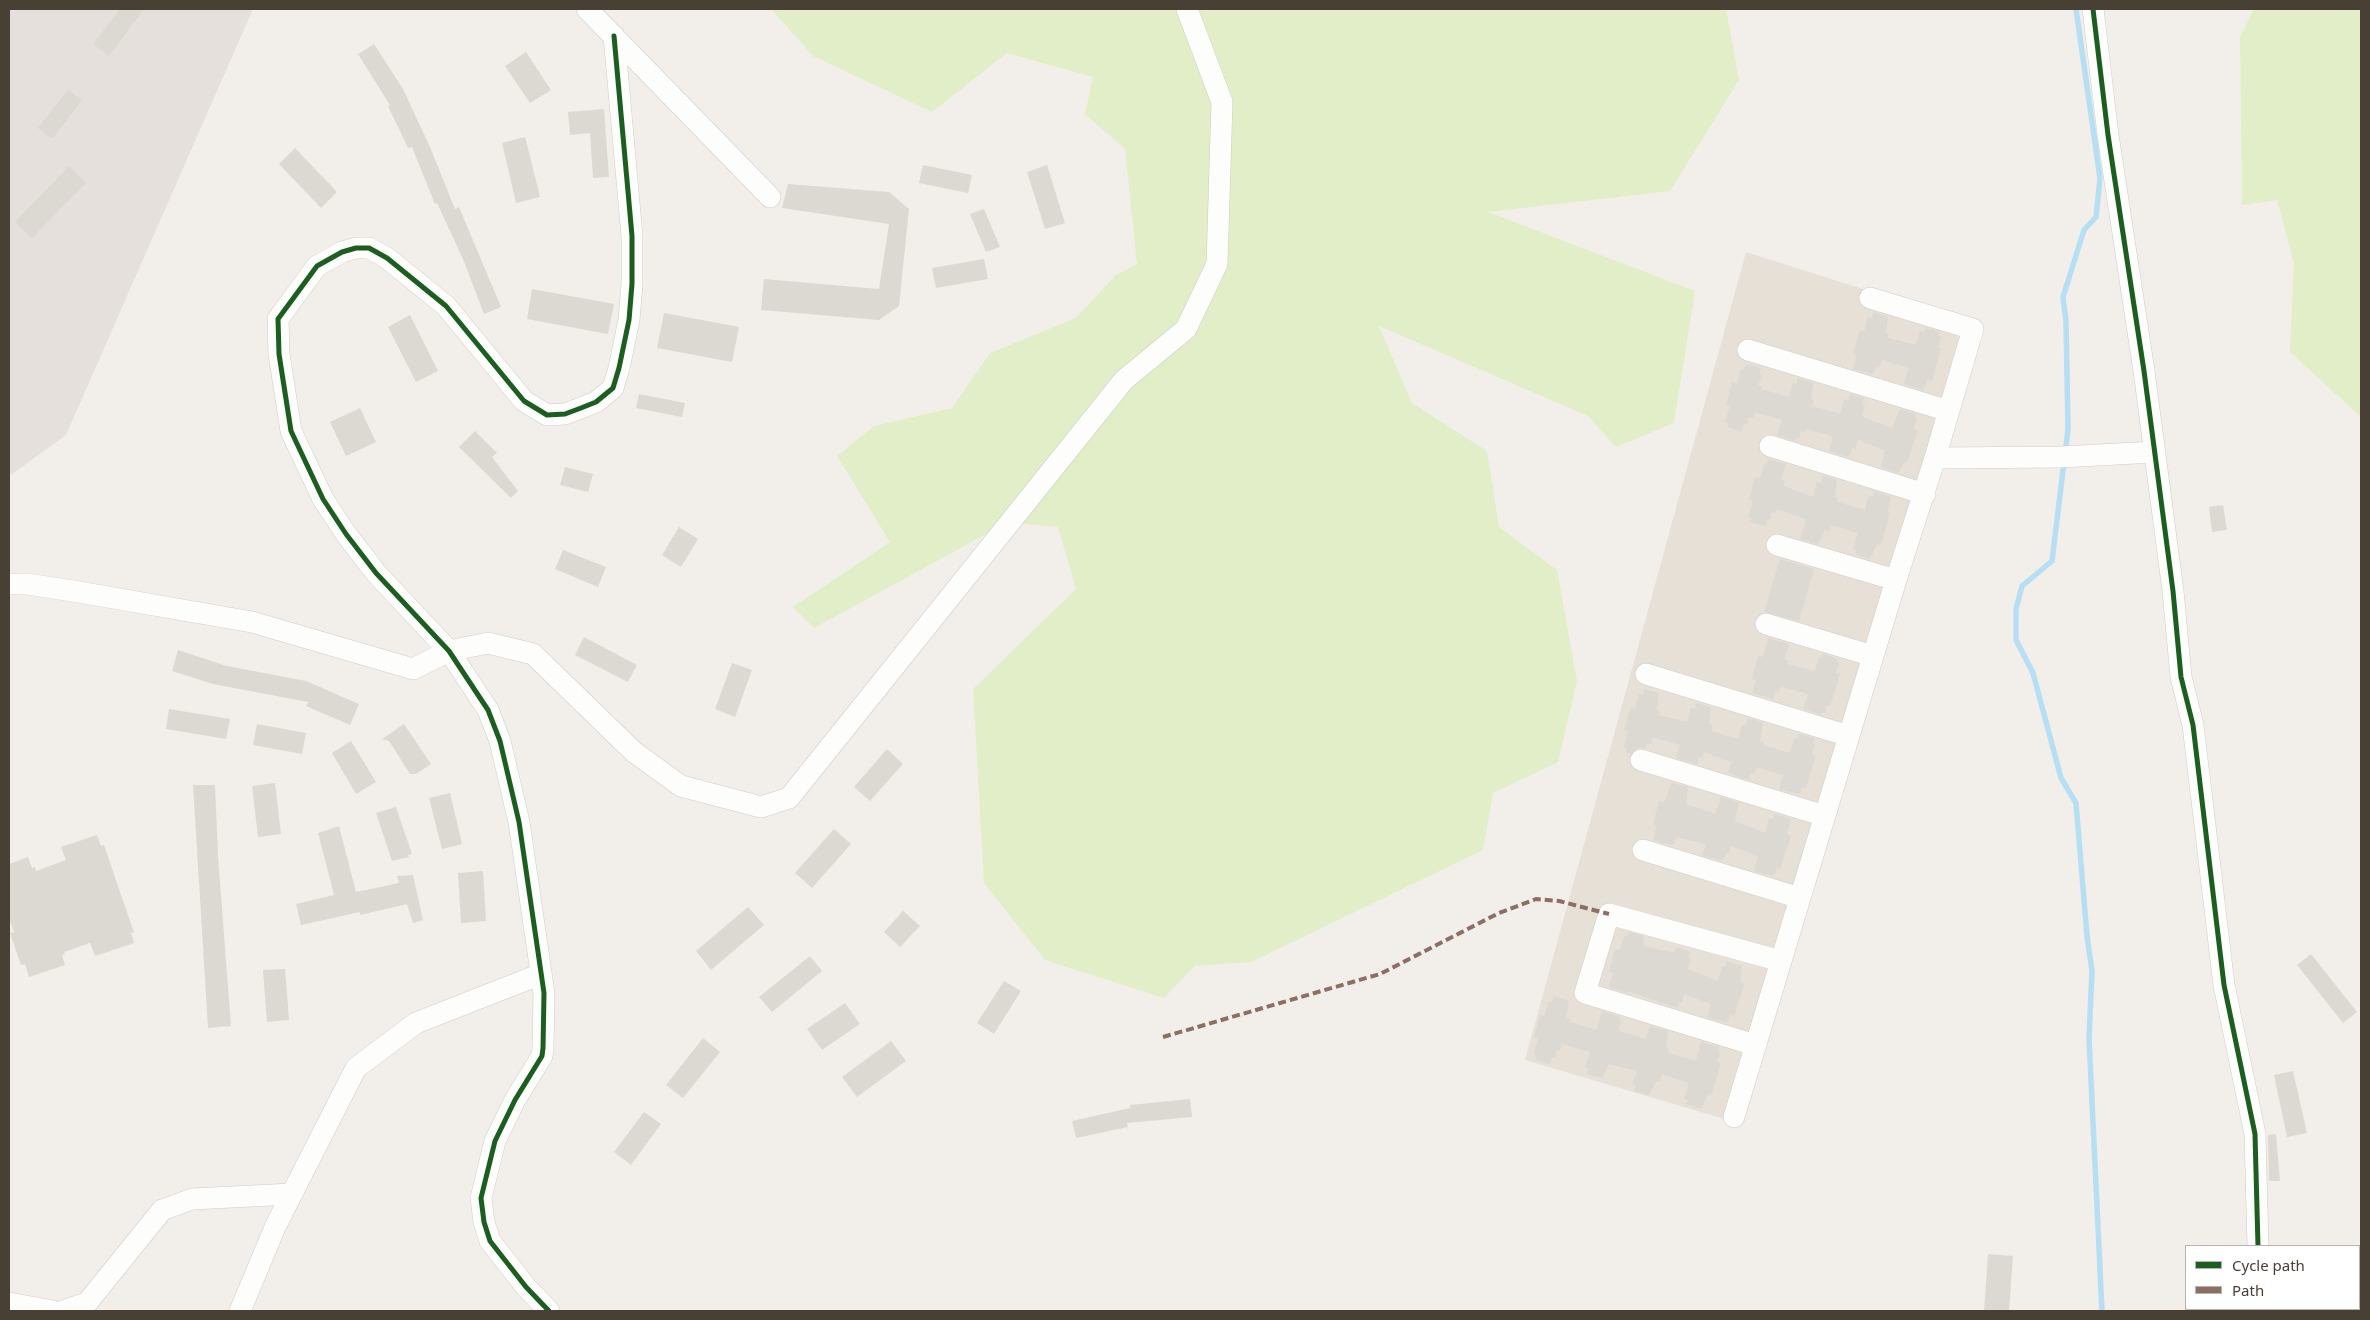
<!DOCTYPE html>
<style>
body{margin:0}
#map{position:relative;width:2370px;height:1320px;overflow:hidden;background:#f2efea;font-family:"Noto Sans",sans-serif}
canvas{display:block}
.frame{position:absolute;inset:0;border:10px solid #494035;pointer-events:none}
.legend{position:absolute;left:2185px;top:1245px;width:175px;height:65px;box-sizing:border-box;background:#fff;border:1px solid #b6b3ae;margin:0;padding:6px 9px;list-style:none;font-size:15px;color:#494035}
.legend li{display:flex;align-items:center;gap:10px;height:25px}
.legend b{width:25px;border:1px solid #b6b3ae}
</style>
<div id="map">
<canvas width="2370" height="1320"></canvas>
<div class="frame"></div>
<ul class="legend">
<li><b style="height:6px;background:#1b5e20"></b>Cycle path</li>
<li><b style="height:6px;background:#8d6e63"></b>Path</li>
</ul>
</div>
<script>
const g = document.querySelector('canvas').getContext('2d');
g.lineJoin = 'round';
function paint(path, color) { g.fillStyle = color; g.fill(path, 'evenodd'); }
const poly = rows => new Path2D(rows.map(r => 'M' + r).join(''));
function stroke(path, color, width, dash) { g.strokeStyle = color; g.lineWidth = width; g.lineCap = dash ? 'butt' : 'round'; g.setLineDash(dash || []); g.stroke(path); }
paint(poly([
 [1746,252,1979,326,1738,1123,1525,1060]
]), '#e6e0d7');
paint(poly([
 [9,9,253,9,66,435,11,475,9,473]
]), '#e5e0db');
paint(poly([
 [771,9,1726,9,1739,80,1670,191,1488,212,1695,291,1674,423,1616,447,1588,416,1379,326,1412,403,1487,451,1499,527,1557,570,1577,681,1558,762,1493,793,1483,850,1251,962,1195,966,1164,998,1045,960,984,883,973,689,1076,589,1058,527,1008,522,814,628,793,607,890,542,837,456,874,426,952,408,990,353,1076,318,1116,275,1137,264,1125,149,1085,114,1093,77,1007,53,932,112,813,56],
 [2254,9,2361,9,2361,417,2290,352,2294,263,2277,200,2242,205,2240,37]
]), '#e1eec7');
stroke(poly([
 [2076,9,2100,178,2096,217,2084,230,2063,297,2066,321,2068,429,2052,561,2022,586,2016,609,2016,640,2033,673,2061,778,2076,803,2087,936,2092,971,2089,1038,2102,1311]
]), '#b6dff3', 5.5);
paint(poly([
 [120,9,144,9,109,56,93,44],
 [374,44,403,89,430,147,455,209,459,207,501,307,484,314,463,259,437,203,435,204,412,147,408,148,388,106,390,105,358,54],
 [526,52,551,90,530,103,505,66],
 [68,90,82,100,52,139,38,128],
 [604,109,609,177,593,178,590,133,570,135,568,112],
 [525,137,540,197,516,203,502,143],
 [295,148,337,192,321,208,279,164],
 [923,165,972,175,968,193,919,183],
 [1047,165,1065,223,1045,229,1027,172],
 [69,166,86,183,32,238,15,222],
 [788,184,889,192,909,209,899,306,879,320,761,310,764,279,879,289,889,224,782,208],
 [984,209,1000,247,986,252,970,214],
 [984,259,988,279,936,288,932,268],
 [532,289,614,304,608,334,527,319],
 [1873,312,1888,317,1886,333,1889,334,1888,338,1916,345,1920,331,1924,332,1925,328,1940,332,1938,336,1941,337,1938,347,1941,348,1932,381,1928,379,1923,390,1904,384,1909,368,1882,360,1880,367,1876,366,1874,373,1872,374,1853,369,1857,354,1853,353,1860,330,1864,332,1868,317,1872,318],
 [664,313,739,327,732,362,657,348],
 [410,315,438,371,416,382,388,327],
 [1746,364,1761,368,1759,374,1762,375,1758,385,1762,386,1761,389,1789,397,1793,383,1796,384,1798,378,1813,383,1811,399,1814,400,1812,406,1840,414,1844,399,1848,400,1850,394,1864,398,1862,404,1865,405,1862,415,1865,418,1892,428,1900,409,1916,414,1915,418,1917,419,1914,429,1918,430,1907,462,1904,462,1898,473,1881,467,1885,450,1858,440,1856,449,1852,448,1850,456,1848,455,1847,457,1829,451,1833,436,1806,429,1805,432,1801,431,1799,439,1796,438,1795,441,1777,435,1782,420,1755,412,1753,418,1749,417,1747,425,1744,424,1742,432,1727,427,1729,423,1725,422,1730,406,1726,405,1732,382,1737,384,1741,369,1744,370],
 [639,394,685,403,682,417,636,408],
 [360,408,376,442,346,456,330,422],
 [475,431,497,453,492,457,518,491,511,498,459,447],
 [1769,459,1786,464,1781,480,1785,481,1784,486,1813,497,1817,482,1821,483,1823,475,1837,480,1835,498,1838,499,1837,502,1865,510,1869,496,1873,497,1874,491,1891,497,1887,512,1890,513,1881,545,1877,544,1870,559,1855,554,1857,550,1853,548,1858,533,1831,525,1829,532,1825,530,1818,544,1800,539,1806,519,1777,509,1775,513,1772,512,1770,520,1767,519,1765,526,1750,522,1752,518,1748,517,1753,501,1749,500,1755,477,1760,478,1764,464,1767,465],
 [565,467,593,474,588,492,560,485],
 [2223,505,2227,530,2212,532,2209,507],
 [679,527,698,539,681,567,662,555],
 [563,550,606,567,598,587,555,569],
 [1780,559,1814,569,1799,621,1764,612],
 [584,637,637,665,628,682,575,655],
 [1768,638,1789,644,1784,659,1788,660,1787,664,1815,671,1819,657,1822,658,1823,654,1838,659,1837,662,1839,663,1836,673,1840,674,1830,706,1827,705,1825,713,1822,712,1821,714,1803,709,1808,694,1780,686,1779,693,1775,692,1773,699,1752,693,1756,680,1752,679,1758,656,1763,657],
 [178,650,227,666,306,681,359,704,350,725,306,706,308,702,213,684,172,671],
 [732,663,752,670,735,717,715,709],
 [1644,689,1659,693,1657,710,1660,711,1659,715,1687,722,1691,708,1695,709,1696,703,1711,707,1709,724,1713,725,1711,731,1738,739,1742,725,1746,725,1748,718,1763,723,1760,741,1764,742,1763,745,1790,753,1794,738,1798,739,1799,734,1814,738,1813,743,1815,744,1812,754,1816,755,1806,788,1802,787,1800,794,1779,789,1783,775,1756,767,1754,774,1750,773,1749,780,1728,773,1731,762,1704,752,1703,758,1699,757,1697,764,1676,758,1680,745,1653,737,1651,744,1647,743,1646,748,1638,748,1630,754,1626,752,1627,748,1624,747,1628,731,1624,730,1631,707,1635,709,1639,694,1643,695],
 [169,709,230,719,226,739,166,729],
 [257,724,306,733,302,754,253,745],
 [404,724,431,764,416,774,410,774,389,741,382,739],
 [351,741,376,782,356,794,332,753],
 [887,749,903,764,870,801,854,787],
 [275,783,281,834,258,837,252,786],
 [1672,783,1688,787,1686,804,1715,814,1721,797,1739,803,1735,821,1765,833,1769,818,1773,819,1774,814,1791,819,1787,834,1791,836,1780,868,1777,867,1775,874,1772,874,1772,876,1754,871,1758,856,1731,846,1729,854,1726,853,1723,861,1702,855,1706,844,1676,837,1674,844,1671,845,1653,840,1657,825,1653,824,1659,801,1664,803],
 [193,785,215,785,218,856,231,1026,208,1028],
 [450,793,462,844,442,849,429,798],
 [396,807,412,854,408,855,409,857,392,861,376,813],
 [339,826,356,892,399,883,397,876,413,875,423,920,413,923,407,904,360,915,360,912,301,925,296,904,334,895,318,833],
 [834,829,851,844,812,888,795,873],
 [97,835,101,846,104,845,122,898,134,932,131,933,134,943,95,956,90,943,64,952,65,954,62,955,65,965,29,977,25,964,21,965,10,933,14,932,9,918,9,864,28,857,32,868,35,867,36,871,66,860,61,847],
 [483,871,486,921,461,923,458,873],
 [748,907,764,925,711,970,696,951],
 [903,911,920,926,900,947,884,932],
 [1629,932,1644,936,1643,946,1674,953,1676,947,1690,952,1689,958,1691,958,1688,969,1718,981,1722,966,1726,967,1727,961,1742,966,1740,982,1744,984,1734,1016,1730,1015,1727,1023,1707,1017,1711,1004,1684,994,1682,1002,1679,1001,1677,1008,1628,991,1627,993,1609,987,1613,973,1609,972,1615,949,1620,950,1624,936,1627,937],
 [2311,954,2357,1012,2343,1023,2297,965],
 [810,956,822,971,772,1012,759,997],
 [285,969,289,1020,267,1022,263,970],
 [1004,981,1021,991,994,1034,977,1023],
 [1554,996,1569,1001,1566,1017,1570,1019,1569,1022,1597,1030,1602,1011,1620,1017,1619,1020,1621,1021,1618,1031,1646,1039,1650,1026,1668,1031,1666,1048,1669,1049,1668,1053,1696,1061,1701,1042,1719,1047,1718,1051,1720,1052,1717,1062,1721,1063,1711,1096,1708,1095,1701,1109,1686,1104,1688,1100,1684,1099,1689,1083,1662,1074,1660,1082,1656,1081,1649,1095,1634,1091,1636,1086,1632,1085,1637,1071,1609,1064,1602,1078,1587,1074,1588,1069,1585,1068,1590,1052,1562,1044,1560,1051,1557,1050,1555,1057,1552,1057,1550,1064,1535,1060,1537,1055,1533,1054,1538,1039,1534,1037,1540,1015,1544,1016,1549,1002,1552,1002],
 [845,1003,860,1024,822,1050,807,1029],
 [703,1038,720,1052,683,1098,666,1085],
 [891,1041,906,1061,857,1097,842,1077],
 [2293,1071,2307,1133,2287,1137,2274,1075],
 [1190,1099,1192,1117,1127,1123,1128,1127,1076,1138,1072,1121,1130,1108,1130,1105],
 [644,1112,661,1124,631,1165,614,1152],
 [2276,1134,2280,1181,2269,1181,2268,1135],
 [1988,1254,2013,1256,2009,1311,1984,1311]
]), '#dcd8d2');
const minor = poly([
 [587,9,770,197],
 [2093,9,2108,135,2144,371,2173,591,2181,677,2193,725,2224,985,2255,1134,2258,1246],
 [1870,298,1973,329,1935,458],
 [1748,350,1949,411],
 [1770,446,1925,494],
 [1777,545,1896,580],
 [9,584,27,584,73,591,252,622,413,669,449,651,488,643,533,654,634,752,681,786,761,807,789,798,1124,380,1186,329,1217,264,1222,102,1187,9],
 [1766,624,1873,656],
 [1646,674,1849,736],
 [1641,760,1825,816],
 [1643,850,1800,898],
 [1755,1045,1585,993,1609,914,1781,961],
 [1734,1117,1896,580,1935,458,2060,457,2155,452],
 [9,1303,53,1311],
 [2259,1309,2260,1311],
 [63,1311,87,1303,162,1210,192,1199,292,1194],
 [240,1311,276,1225,356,1068,416,1023,541,974],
 [549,1311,526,1287,490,1241,484,1222,481,1198,495,1141,515,1100,542,1056,543,1048,544,993,519,822,500,741,488,710,449,651,376,573,346,534,323,499,291,431,279,354,278,319,317,266,342,252,356,248,369,248,387,258,446,306,524,401,547,415,565,414,581,408,596,402,613,388,619,368,629,320,632,284,632,236,614,36]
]);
stroke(minor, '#d0ccc7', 22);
stroke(minor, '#fdfdfc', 21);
stroke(poly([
 [1163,1037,1380,974,1499,913,1536,899,1559,901,1609,914]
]), '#8d6e63', 4, [8, 4]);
stroke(poly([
 [2093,9,2108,135,2144,371,2173,591,2181,677,2193,725,2224,985,2255,1134,2258,1246],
 [549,1311,526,1287,490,1241,484,1222,481,1198,495,1141,515,1100,542,1056,543,1048,544,993,519,822,500,741,488,710,449,651,376,573,346,534,323,499,291,431,279,354,278,319,317,266,342,252,356,248,369,248,387,258,446,306,524,401,547,415,565,414,581,408,596,402,613,388,619,368,629,320,632,284,632,236,614,36]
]), '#1b5e20', 5);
</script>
